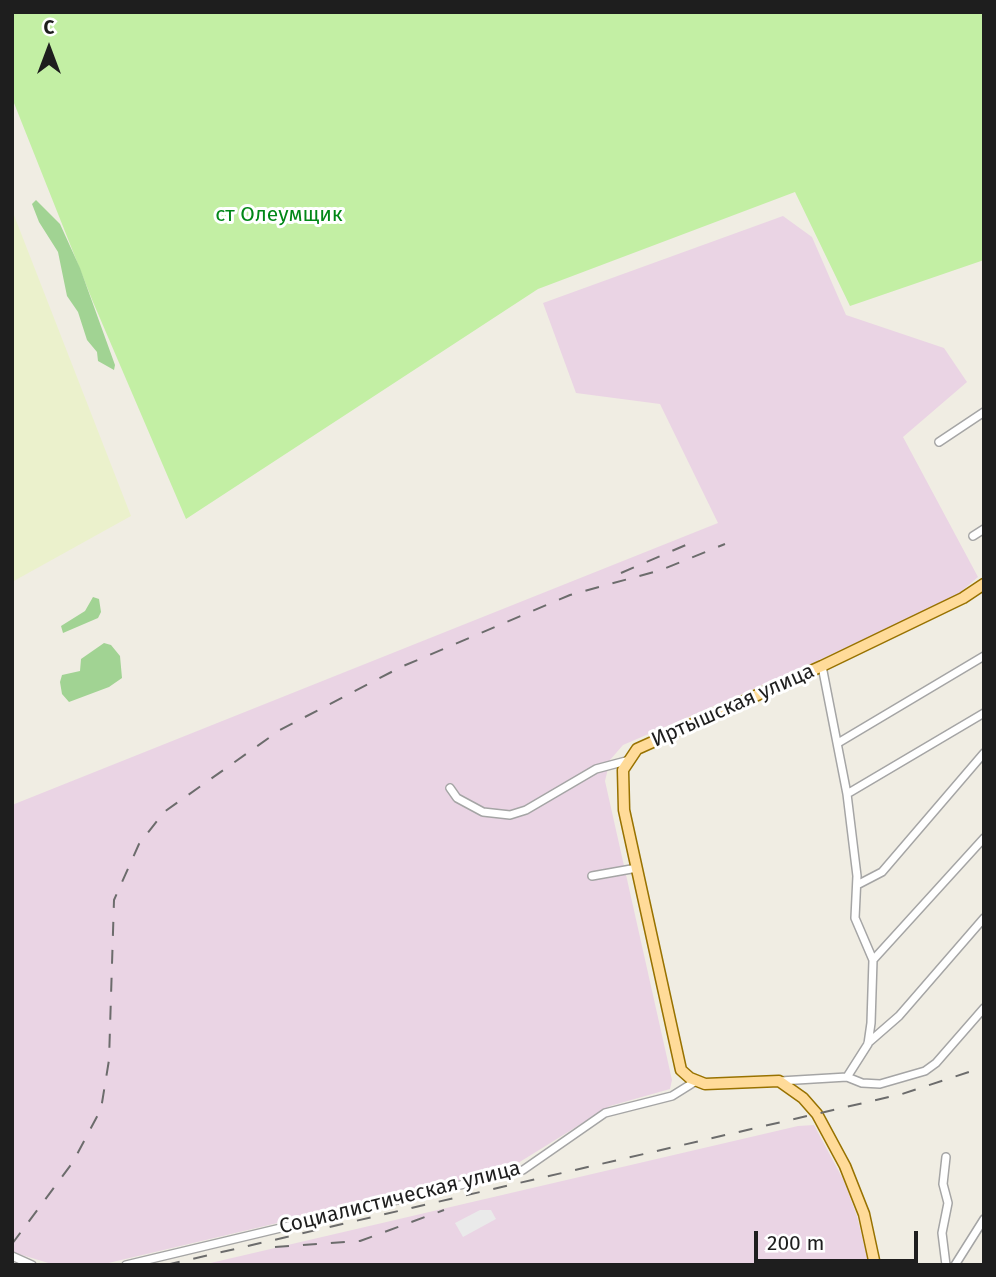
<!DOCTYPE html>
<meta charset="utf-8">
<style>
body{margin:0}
#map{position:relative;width:996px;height:1277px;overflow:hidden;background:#f0ede3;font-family:"Fira Sans",sans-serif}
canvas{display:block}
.frame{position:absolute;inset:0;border:14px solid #1e1e1e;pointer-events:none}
.north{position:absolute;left:14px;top:14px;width:70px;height:70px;-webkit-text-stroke:5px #fff;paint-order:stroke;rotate:0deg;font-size:19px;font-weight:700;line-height:28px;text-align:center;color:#1e1e1e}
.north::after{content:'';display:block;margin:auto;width:24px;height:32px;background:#1e1e1e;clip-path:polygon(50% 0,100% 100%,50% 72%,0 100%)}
.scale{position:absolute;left:754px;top:1231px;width:164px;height:32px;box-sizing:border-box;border:4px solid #1e1e1e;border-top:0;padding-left:9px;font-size:21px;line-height:24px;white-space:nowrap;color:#1e1e1e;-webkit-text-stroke:5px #fff;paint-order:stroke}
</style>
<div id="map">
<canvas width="996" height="1277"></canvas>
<div class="frame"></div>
<div class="north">С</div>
<div class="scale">200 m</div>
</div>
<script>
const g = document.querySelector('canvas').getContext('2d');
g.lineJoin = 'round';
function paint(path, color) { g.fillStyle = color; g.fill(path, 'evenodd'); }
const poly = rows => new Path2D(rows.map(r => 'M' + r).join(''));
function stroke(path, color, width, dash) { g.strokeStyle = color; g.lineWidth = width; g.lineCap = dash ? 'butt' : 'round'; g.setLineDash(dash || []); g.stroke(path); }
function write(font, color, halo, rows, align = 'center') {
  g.font = font + ' "Fira Sans",sans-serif'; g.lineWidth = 6; g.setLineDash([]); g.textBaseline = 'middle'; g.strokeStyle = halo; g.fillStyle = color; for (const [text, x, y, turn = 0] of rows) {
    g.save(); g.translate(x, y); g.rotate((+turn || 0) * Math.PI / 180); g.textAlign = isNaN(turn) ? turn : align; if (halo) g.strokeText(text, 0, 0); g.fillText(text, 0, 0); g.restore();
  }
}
paint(poly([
 [783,216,812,237,846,315,944,348,967,382,903,437,978,577,956,596,802,668,623,745,610,760,605,781,672,1080,670,1089,610,1106,510,1168,100,1265,55,1265,12,1252,12,805,718,523,660,404,576,393,543,303],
 [814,1125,844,1181,857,1216,869,1265,202,1265,798,1126]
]), '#ead4e4');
paint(poly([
 [12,210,131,516,12,582]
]), '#ebf1cc');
paint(poly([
 [12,12,984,12,984,260,850,306,795,192,538,289,186,519,93,302,12,98]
]), '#c3efa4');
paint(poly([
 [36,200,60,224,80,268,115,365,114,370,98,361,97,352,87,340,78,312,67,296,58,252,39,222,32,204],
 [93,597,99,599,101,612,98,618,63,633,61,626,85,611],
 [104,643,111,645,120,656,122,678,109,687,69,702,62,694,60,682,62,675,80,671,81,659]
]), '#a1d393');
paint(poly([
 [480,1210,491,1210,496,1219,463,1237,455,1223]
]), '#eaeaea');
const minor = poly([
 [939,442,984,412],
 [973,536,984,529],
 [838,743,984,656],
 [450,788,457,798,483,812,510,815,526,810,596,769,626,761],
 [847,794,984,713],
 [592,876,637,868],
 [857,885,882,872,984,753],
 [873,960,984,838],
 [868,1043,899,1016,984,918],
 [847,1077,862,1083,880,1084,925,1071,936,1063,984,1008],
 [780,1081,847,1077,868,1044,871,1023,873,960,855,918,857,876,847,794,822,666],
 [946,1157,943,1184,948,1203,942,1233,946,1265],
 [12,1256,32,1265],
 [126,1265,523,1170,605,1113,672,1096,696,1081],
 [955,1265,984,1219]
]);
const major = poly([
 [875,1265,864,1214,845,1166,817,1114,803,1098,779,1081,705,1084,690,1078,681,1070,624,810,623,770,637,749,822,666,963,598,984,584]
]);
stroke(minor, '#a5a5a5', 10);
stroke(major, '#987200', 13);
stroke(minor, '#fff', 7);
stroke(major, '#ffdb99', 10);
stroke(poly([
 [621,573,695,541],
 [12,1244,73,1162,101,1109,109,1060,114,900,139,844,164,812,280,730,401,667,570,595,661,570,725,544],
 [275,1247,360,1241,444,1210],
 [166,1265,902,1094,984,1067]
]), '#6c6c6c', 2, [14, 14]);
write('21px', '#018717', '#fff', [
 ["ст Олеумщик",279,215]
]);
write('21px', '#1e1e1e', '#fff', [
 ["Иртышская улица",733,706,-24],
 ["Социалистическая улица",400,1198,-14]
]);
</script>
